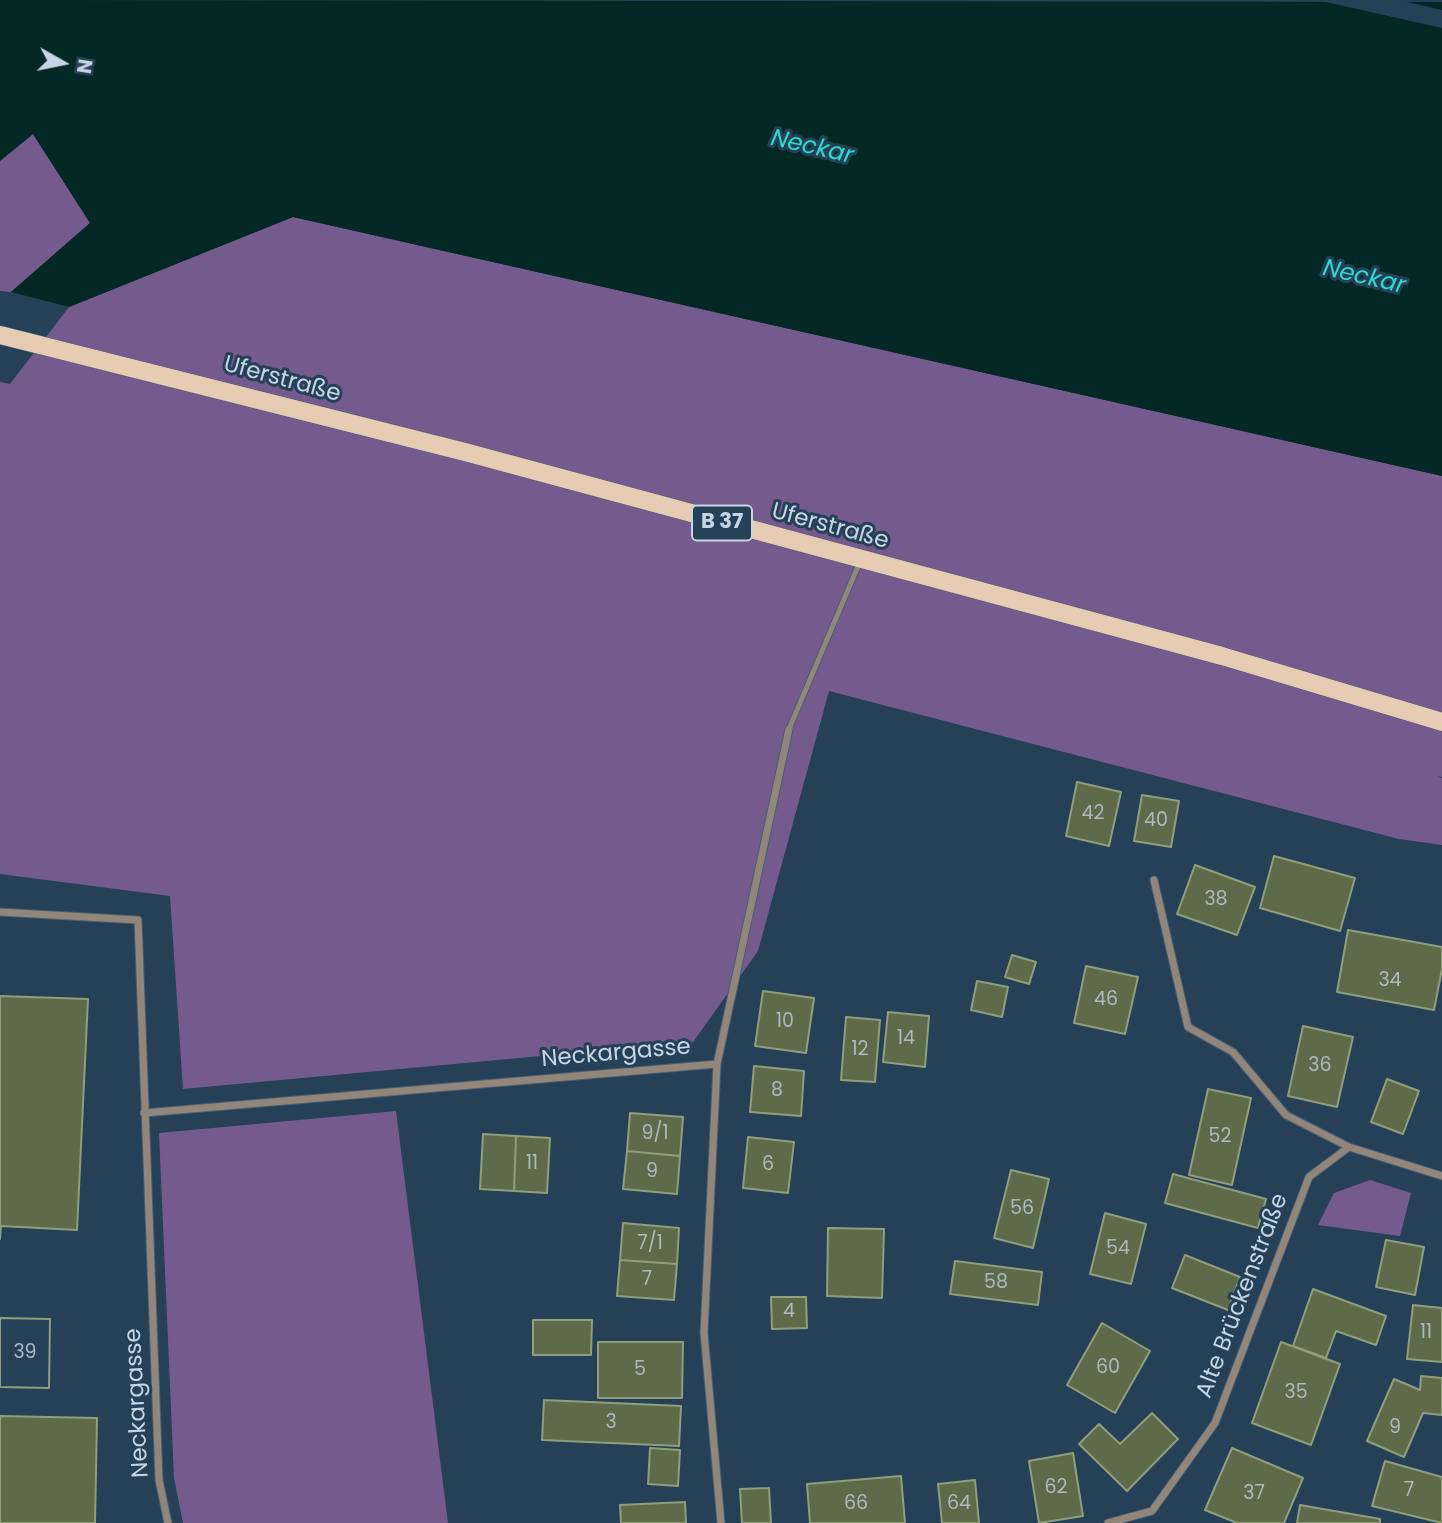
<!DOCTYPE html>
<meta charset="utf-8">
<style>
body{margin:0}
#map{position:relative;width:1442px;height:1523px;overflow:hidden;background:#264058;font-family:Poppins,sans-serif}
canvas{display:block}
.north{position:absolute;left:28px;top:28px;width:70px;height:70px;-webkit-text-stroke:5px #264058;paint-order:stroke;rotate:99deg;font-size:19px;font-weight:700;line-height:28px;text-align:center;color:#c6d5e4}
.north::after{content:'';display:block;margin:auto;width:24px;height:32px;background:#c6d5e4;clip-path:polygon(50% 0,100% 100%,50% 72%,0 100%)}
</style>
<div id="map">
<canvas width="1442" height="1523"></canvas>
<div class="north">N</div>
</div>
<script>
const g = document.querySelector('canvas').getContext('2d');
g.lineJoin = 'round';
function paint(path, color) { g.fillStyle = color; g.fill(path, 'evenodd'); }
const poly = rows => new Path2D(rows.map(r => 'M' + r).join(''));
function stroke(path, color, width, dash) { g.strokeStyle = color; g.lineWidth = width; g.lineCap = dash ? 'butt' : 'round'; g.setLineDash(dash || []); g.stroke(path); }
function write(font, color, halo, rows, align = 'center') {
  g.font = font + ' Poppins,sans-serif'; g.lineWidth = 6; g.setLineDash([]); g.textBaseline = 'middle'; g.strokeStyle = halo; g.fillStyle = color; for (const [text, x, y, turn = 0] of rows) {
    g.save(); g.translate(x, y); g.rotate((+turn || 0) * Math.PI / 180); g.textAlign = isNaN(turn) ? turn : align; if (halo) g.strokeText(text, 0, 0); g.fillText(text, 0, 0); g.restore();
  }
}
paint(poly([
 [33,134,90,223,11,292,0,291,0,161],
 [293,217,1442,476,1442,777,1437,776,1442,778,1442,845,1399,839,829,691,758,951,693,1042,183,1089,170,896,0,874,0,382,10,384,69,307],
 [396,1111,448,1523,183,1523,174,1478,159,1133],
 [1370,1180,1411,1193,1400,1236,1318,1225,1334,1193]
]), '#755a8e');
paint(poly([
 [0,0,1442,2,1442,476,293,217,69,307,11,292,90,223,33,134,0,161]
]), '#032825');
paint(poly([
 [1317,0,1398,0,1442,10,1442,28]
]), '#264058');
const building = poly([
 [1077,782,1121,792,1109,846,1066,836,1077,782],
 [1142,795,1179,801,1171,847,1134,841,1142,795],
 [1274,856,1355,878,1340,931,1260,908,1274,856],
 [1195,865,1255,887,1237,935,1177,914,1195,865],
 [1348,930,1442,947,1442,969,1434,1010,1337,992,1348,930],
 [1012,955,1036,962,1029,984,1005,977,1012,955],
 [1086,966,1138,977,1125,1034,1074,1023,1086,966],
 [977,981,1008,987,1002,1017,971,1010,977,981],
 [763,991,814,998,806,1053,755,1046,763,991],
 [0,996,88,999,77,1230,1,1226,0,1239,0,996],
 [888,1012,929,1016,925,1067,883,1062,888,1012],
 [846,1017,880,1020,875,1082,841,1080,846,1017],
 [1303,1026,1353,1037,1337,1107,1288,1096,1303,1026],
 [754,1066,804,1071,801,1116,750,1112,754,1066],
 [1387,1079,1419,1091,1403,1134,1371,1122,1387,1079],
 [1208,1089,1251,1098,1232,1185,1189,1175,1208,1089],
 [630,1113,683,1117,680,1156,627,1151,630,1113],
 [483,1134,516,1136,514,1191,480,1189,483,1134],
 [516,1136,550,1138,547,1193,514,1191,516,1136],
 [748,1137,794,1142,788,1193,743,1188,748,1137],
 [627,1151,680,1156,677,1194,623,1189,627,1151],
 [1011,1170,1049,1179,1033,1248,994,1238,1011,1170],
 [1173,1174,1266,1199,1258,1228,1165,1203,1173,1174],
 [1105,1213,1146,1224,1131,1284,1090,1274,1105,1213],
 [623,1223,679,1228,677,1264,620,1260,623,1223],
 [828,1228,884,1229,882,1298,827,1296,828,1228],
 [1386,1240,1424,1247,1415,1295,1376,1287,1386,1240],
 [1185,1255,1240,1277,1228,1310,1172,1288,1185,1255],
 [620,1260,677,1264,674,1300,617,1296,620,1260],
 [955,1261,1042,1272,1038,1305,950,1294,955,1261],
 [1313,1289,1386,1316,1376,1345,1336,1331,1326,1358,1293,1346,1313,1289],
 [771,1297,806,1297,807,1328,772,1329,771,1297],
 [1413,1305,1442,1308,1442,1362,1407,1359,1413,1305],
 [0,1318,50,1319,49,1388,0,1387,0,1318],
 [0,1318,50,1319,49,1388,0,1387,0,1318],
 [533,1320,592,1320,591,1355,533,1355,533,1320],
 [1102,1323,1150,1351,1115,1413,1067,1385,1102,1323],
 [598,1342,683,1342,682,1398,598,1398,598,1342],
 [1281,1342,1340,1364,1311,1445,1252,1423,1281,1342],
 [1421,1376,1442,1378,1442,1415,1423,1413,1404,1457,1367,1441,1394,1379,1420,1390,1421,1376],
 [544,1400,681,1406,679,1446,542,1440,544,1400],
 [1152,1413,1178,1439,1127,1491,1079,1444,1099,1424,1120,1444,1152,1413],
 [0,1416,97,1418,95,1523,0,1523,0,1416],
 [650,1448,680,1450,678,1486,648,1484,650,1448],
 [1232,1448,1303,1478,1284,1523,1237,1523,1205,1510,1232,1448],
 [1073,1453,1083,1516,1039,1523,1029,1461,1073,1453],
 [1385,1461,1442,1477,1442,1523,1372,1506,1385,1461],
 [901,1476,905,1523,810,1523,807,1484,901,1476],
 [975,1480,979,1523,942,1523,938,1484,975,1480],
 [769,1488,771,1523,742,1523,740,1489,769,1488],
 [685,1502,686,1523,621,1523,620,1505,685,1502],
 [1300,1505,1380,1519,1380,1523,1297,1523,1300,1505]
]);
paint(building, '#5d6b4b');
stroke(building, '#8f9f7c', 2);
const lane = poly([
 [789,729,859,564]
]);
const street = poly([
 [1154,880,1188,1027,1233,1052,1286,1115,1349,1147],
 [0,912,138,920,159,1480,168,1523],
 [144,1113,717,1064],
 [721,1523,704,1333,717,1064,789,729],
 [1108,1523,1152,1511,1215,1423,1309,1177,1349,1147,1442,1176]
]);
const primary = poly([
 [0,335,465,452,1222,656,1442,722]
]);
stroke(lane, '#465e74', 7);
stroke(street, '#465e74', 9);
stroke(primary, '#465e74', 19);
stroke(lane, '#928579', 5);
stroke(street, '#928579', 7);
stroke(primary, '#e5ccb2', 18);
write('19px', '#acbabe', null, [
 ["42",1093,814],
 ["40",1156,821],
 ["38",1216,900],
 ["34",1390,981],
 ["46",1106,1000],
 ["10",785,1022],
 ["14",906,1039],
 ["12",860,1050],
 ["36",1320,1066],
 ["8",777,1091],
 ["9/1",655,1134],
 ["52",1220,1137],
 ["11",532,1164],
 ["6",768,1165],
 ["9",652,1172],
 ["56",1022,1209],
 ["7/1",650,1244],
 ["54",1118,1249],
 ["7",647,1280],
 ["58",996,1283],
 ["4",789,1312],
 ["11",1426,1333],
 ["39",25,1353],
 ["60",1108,1368],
 ["5",640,1370],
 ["35",1296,1393],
 ["3",611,1423],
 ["9",1395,1428],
 ["62",1056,1488],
 ["7",1409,1491],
 ["37",1254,1494],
 ["66",856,1504],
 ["64",959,1504]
]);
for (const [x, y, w] of [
 [722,523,60]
]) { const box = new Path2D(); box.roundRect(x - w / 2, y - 17.5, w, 35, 5); g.fillStyle = '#264058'; g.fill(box); stroke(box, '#c6d5e4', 2); }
write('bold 21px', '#c6d5e4', null, [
 ["B 37",722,523]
]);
write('23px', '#c6d5e4', '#264058', [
 ["Uferstraße",282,380,15],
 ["Uferstraße",830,527,15],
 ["Neckargasse",616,1054,-5],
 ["Alte Brückenstraße",1243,1296,-69],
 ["Neckargasse",138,1403,-93]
]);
write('italic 24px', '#2ddace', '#264058', [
 ["Neckar",812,148,13],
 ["Neckar",1364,278,13]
]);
</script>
